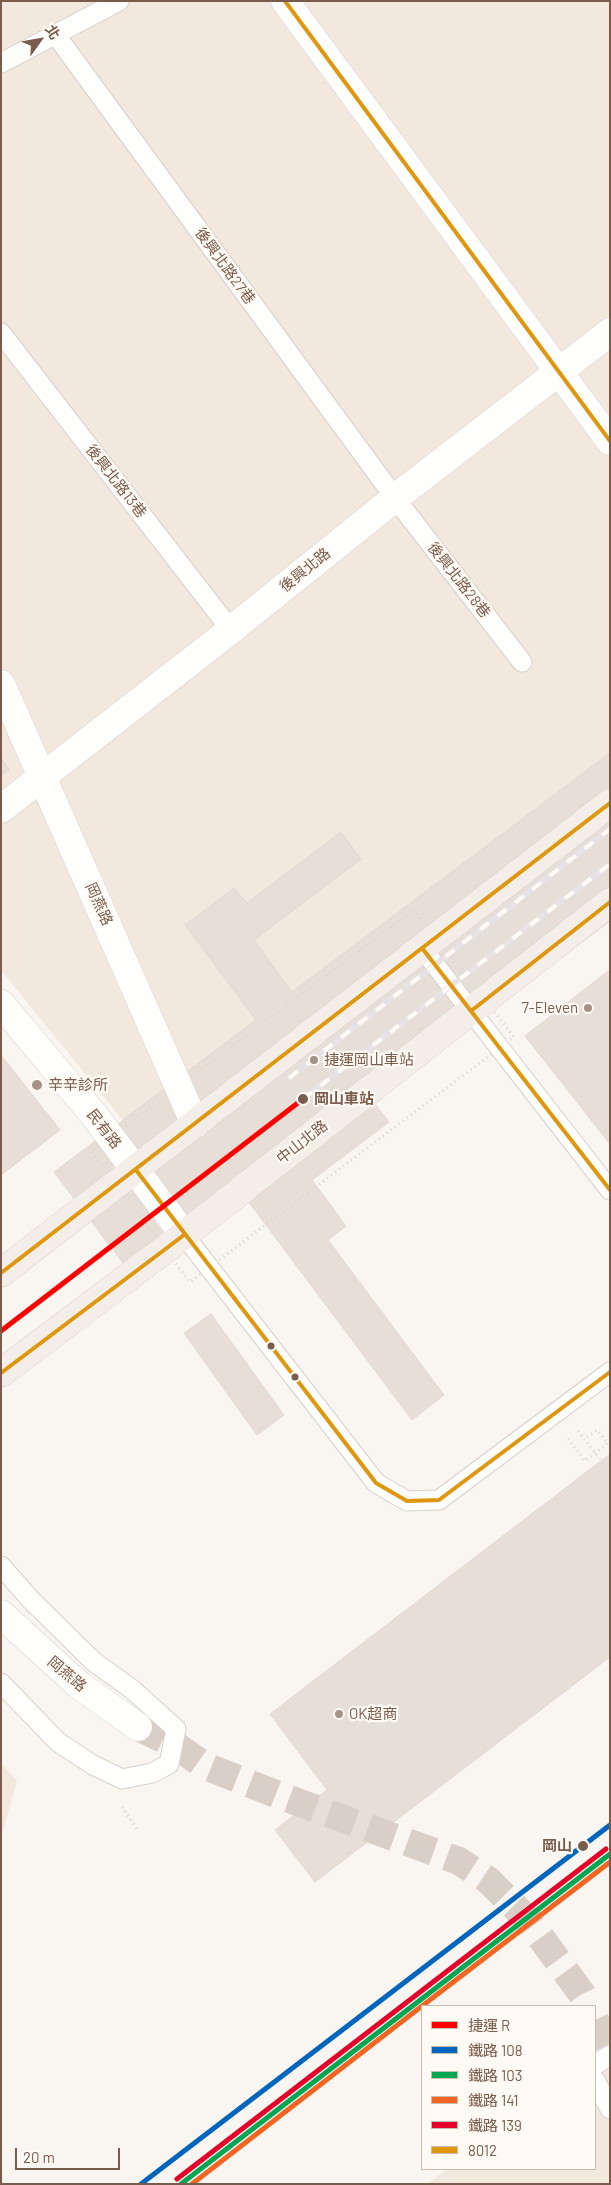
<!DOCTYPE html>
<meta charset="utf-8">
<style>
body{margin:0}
#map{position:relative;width:611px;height:2185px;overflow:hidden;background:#f9f5f0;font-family:Barlow,"Noto Sans TC",sans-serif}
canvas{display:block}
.frame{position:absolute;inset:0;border:2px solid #7a5c4d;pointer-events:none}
.legend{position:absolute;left:421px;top:2005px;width:175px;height:165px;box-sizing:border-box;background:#fffaf3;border:1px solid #cabbb1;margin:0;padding:6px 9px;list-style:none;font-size:15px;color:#7a5c4d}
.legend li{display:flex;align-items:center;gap:10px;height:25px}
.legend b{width:25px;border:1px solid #cabbb1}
.north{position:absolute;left:15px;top:15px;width:50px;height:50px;-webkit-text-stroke:4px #fffaf3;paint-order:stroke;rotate:58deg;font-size:14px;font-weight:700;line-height:20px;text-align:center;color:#7a5c4d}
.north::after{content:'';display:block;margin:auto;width:18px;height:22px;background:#7a5c4d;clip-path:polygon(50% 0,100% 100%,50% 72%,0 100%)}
.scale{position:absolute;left:15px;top:2148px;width:105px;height:22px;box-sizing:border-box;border:2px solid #7a5c4d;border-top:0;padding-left:6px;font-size:15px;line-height:18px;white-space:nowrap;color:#7a5c4d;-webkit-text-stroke:4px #fffaf3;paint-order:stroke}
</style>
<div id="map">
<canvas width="611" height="2185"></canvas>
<div class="frame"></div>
<ul class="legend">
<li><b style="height:6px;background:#f00"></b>捷運 R</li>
<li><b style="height:6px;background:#0065bd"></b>鐵路 108</li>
<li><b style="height:6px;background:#00a651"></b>鐵路 103</li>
<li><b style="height:6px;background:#f26522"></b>鐵路 141</li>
<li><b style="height:6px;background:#e4002b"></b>鐵路 139</li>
<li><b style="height:6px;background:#de970f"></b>8012</li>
</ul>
<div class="north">北</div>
<div class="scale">20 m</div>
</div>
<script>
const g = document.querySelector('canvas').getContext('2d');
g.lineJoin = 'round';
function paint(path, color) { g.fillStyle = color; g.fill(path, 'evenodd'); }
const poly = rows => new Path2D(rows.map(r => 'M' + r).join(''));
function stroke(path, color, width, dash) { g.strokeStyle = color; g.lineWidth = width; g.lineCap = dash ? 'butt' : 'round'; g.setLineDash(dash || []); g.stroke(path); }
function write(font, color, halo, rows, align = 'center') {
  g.font = font + ' Barlow,"Noto Sans TC",sans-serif'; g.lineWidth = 4.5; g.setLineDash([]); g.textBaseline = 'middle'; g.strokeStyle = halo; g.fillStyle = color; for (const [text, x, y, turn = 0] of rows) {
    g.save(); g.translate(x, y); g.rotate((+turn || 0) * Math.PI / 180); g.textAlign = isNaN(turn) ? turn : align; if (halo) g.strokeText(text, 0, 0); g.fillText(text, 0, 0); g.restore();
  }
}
paint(poly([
 [1,1,610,1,610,830,164,1171,1,970],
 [1,1763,17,1781,1,1837],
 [610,2045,610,2184,427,2184,447,2169,595,2169,595,2056]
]), '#f2e8de');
const building = poly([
 [610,753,610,921,372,1100,389,1122,312,1180,346,1226,328,1240,444,1395,412,1420,245,1197,135,1279,54,1172,256,1020,185,925,234,888,247,903,341,832,361,859,254,940,292,992,610,753],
 [1,757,9,770,1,775,1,757],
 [608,971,610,973,610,1144,525,1036,608,971],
 [1,1055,60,1130,1,1175,1,1055],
 [211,1314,284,1415,257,1435,184,1333,211,1314],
 [610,1454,610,1657,315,1882,275,1830,327,1790,270,1714,610,1454]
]);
paint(building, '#e6ded7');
stroke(building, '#e2d8d2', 1);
stroke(poly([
 [138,1727,175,1745,205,1766,281,1796,459,1861,488,1880,528,1920,582,1994,588,2006],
 [595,2020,610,2051]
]), '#d9cfc7', 28, [28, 14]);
const service = poly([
 [55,34,395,498,522,662],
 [1,63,119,1],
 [1,333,231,630],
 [422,948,610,1190],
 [184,1235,376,1483,407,1501,439,1500,610,1372],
 [1,1566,31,1600,93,1661,133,1690,176,1729,169,1764,152,1773,122,1779,93,1765,58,1742,1,1683],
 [595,2065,610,2055],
 [595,2080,610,2109]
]);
const minor = poly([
 [285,1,610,441],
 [1,684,195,1124],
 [1,809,231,630,395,498,610,332],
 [1,1004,94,1115,184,1235]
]);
const tertiary = poly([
 [1,1614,79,1685,138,1727]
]);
const primary = poly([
 [1,1273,610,803],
 [1,1373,184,1235,610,902]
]);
stroke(service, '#d7d1cb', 21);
stroke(minor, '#d7d1cb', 29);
stroke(tertiary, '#d7d1cb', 29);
stroke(primary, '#dad1cc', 29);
stroke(poly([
 [414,910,514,1037,190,1282,91,1152,414,910],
 [568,1439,585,1461,608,1443,597,1430,584,1439],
 [122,1807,137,1829]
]), '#dcd5d0', 3, [1, 4]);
stroke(service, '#fefefd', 19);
stroke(minor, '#fefefd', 28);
stroke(tertiary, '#fefefd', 28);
stroke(primary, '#f3eee8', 28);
const rail = poly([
 [289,1078,610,829],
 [303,1099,610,864]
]);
stroke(rail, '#e6e3e7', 5.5);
stroke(rail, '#fffaf3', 4, [11]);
stroke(poly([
 [578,1431,610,1472]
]), '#dcd5d0', 3, [1, 4]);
stroke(poly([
 [285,1,610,441],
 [422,948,610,1190],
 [471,1011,610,902],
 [136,1170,376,1483,407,1501,439,1500,610,1372],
 [1,1273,610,803],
 [1,1373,184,1235]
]), '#de970f', 4);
stroke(poly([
 [141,2184,610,1825]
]), '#0065bd', 5);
stroke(poly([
 [181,2184,610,1854]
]), '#00a651', 5);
stroke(poly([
 [422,2006,610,1862],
 [192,2184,422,2006]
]), '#f26522', 5);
stroke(poly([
 [177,2179,606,1849]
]), '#e4002b', 5);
stroke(poly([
 [1,1331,303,1099]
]), '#f00', 5);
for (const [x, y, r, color] of [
 [588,1008,5,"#a69286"],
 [314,1060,5,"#a69286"],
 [37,1085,6,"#a69286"],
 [303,1099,6,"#7a5c4d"],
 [271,1346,4.5,"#7a5c4d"],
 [295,1377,4.5,"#7a5c4d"],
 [339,1714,5,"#a69286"],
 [583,1846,6,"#7a5c4d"]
]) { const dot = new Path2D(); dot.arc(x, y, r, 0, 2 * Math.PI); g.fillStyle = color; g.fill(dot); stroke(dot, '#fffaf3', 2); }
write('15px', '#7a5c4d', '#fffaf3', [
 ["後興北路27巷",225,266,54],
 ["後興北路13巷",116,481,52],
 ["後興北路",305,570,-39],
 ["後興北路28巷",459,580,52],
 ["岡燕路",99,904,66],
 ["民有路",104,1129,52],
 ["中山北路",302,1142,-38],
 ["岡燕路",67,1674,40]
]);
write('15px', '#7a5c4d', '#fffaf3', [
 ["7-Eleven",578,1008,"right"],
 ["捷運岡山車站",324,1060],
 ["辛辛診所",48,1085],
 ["OK超商",349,1714]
], 'left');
write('bold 15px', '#7a5c4d', '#fffaf3', [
 ["岡山車站",314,1099],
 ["岡山",572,1846,"right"]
], 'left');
</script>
